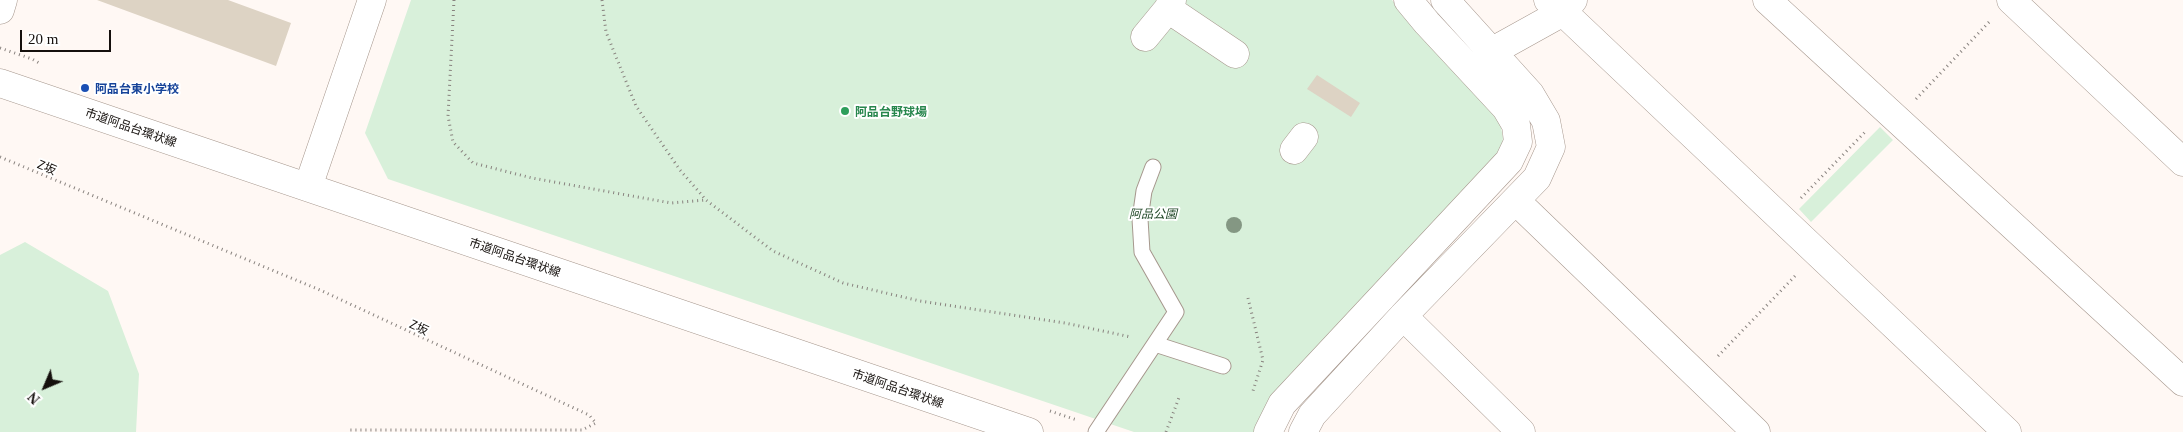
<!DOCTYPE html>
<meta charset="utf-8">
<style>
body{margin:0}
#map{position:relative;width:2183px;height:432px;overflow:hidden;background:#fff8f4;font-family:Georgia,serif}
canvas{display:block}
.north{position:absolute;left:20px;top:362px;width:50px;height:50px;-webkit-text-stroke:4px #fff;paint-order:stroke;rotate:225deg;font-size:14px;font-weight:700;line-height:20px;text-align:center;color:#15100d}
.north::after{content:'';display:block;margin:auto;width:18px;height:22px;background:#15100d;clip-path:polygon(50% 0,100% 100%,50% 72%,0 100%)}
.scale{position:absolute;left:20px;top:30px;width:91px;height:22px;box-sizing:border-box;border:2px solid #15100d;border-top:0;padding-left:6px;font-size:15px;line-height:18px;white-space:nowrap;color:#15100d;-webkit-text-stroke:4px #fff;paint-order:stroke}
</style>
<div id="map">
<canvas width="2183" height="432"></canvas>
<div class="north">N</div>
<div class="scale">20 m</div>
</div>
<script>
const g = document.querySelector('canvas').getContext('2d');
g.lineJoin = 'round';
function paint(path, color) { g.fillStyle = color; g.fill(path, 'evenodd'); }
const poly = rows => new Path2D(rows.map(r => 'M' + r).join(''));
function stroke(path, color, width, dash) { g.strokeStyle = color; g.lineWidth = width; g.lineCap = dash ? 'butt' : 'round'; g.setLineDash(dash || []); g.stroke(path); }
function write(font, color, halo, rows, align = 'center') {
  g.font = font + ' Georgia,"Noto Sans JP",serif'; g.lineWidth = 4; g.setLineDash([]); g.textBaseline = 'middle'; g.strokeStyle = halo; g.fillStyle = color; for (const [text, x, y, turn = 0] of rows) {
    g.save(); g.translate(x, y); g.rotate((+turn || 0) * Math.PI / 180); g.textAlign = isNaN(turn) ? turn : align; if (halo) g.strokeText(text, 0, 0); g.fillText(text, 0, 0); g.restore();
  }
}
paint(poly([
 [411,0,1392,0,1417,32,1495,115,1501,127,1503,138,1501,157,1255,432,1134,432,388,179,365,133],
 [1880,127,1893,140,1811,222,1799,209],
 [25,242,108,291,139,374,136,432,0,432,0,255]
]), '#d8f0da');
paint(poly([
 [97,0,228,0,291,23,276,66],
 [1317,75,1360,103,1351,117,1307,89]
]), '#ddd3c4');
const lane = poly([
 [1155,344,1223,366],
 [1096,432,1176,312,1142,252,1140,219,1144,191,1153,167]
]);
const street = poly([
 [1548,0,1563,12,2007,432],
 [1767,0,2183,382],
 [2011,0,2183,162],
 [1168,9,1235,54],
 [0,10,3,0],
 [1145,37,1168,9,1172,0],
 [1491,52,1563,12,1573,0],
 [1294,150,1304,137],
 [1516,201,1756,432],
 [1403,316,1521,432],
 [1268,432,1282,404,1509,161,1518,142,1516,125,1506,108,1427,23,1408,0],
 [1303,432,1312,415,1403,316,1537,178,1551,147,1546,121,1530,94,1445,0]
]);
const secondary = poly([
 [0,83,1029,432],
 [308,187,372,0]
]);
stroke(lane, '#a6978d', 17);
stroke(street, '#a6978d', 29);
stroke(secondary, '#a6978d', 29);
stroke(poly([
 [454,0,448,116,453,142,473,163,532,178,671,203,705,200],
 [602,0,606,32,636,106,680,170,706,200,773,251,843,283,920,301,1065,323,1131,337],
 [0,48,32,59,41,64],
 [1916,99,1991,20],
 [0,157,320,290,589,415,596,423,582,430,349,430,349,432],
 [1801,198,1866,131],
 [1248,298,1263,360,1252,394],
 [1718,356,1797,274],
 [1050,411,1077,420],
 [1166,432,1180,395]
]), '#88827e', 3, [1, 4]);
stroke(lane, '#fff', 15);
stroke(street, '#fff', 28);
stroke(secondary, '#fff', 28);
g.fillStyle = '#849783';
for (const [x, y] of [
 [1234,225]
]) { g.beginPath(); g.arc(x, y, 8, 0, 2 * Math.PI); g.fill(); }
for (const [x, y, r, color] of [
 [85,88,5,"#1a4fb4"],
 [845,111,5,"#2e9e5b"]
]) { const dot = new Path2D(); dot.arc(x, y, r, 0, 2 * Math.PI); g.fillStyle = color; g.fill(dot); stroke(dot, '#fff', 2); }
write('bold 12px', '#164399', '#fff', [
 ["阿品台東小学校",95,88]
], 'left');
write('bold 12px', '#27864d', '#fff', [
 ["阿品台野球場",855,111]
], 'left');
write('12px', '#15100d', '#fff', [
 ["市道阿品台環状線",131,127,19],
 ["Z坂",47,167,23],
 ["市道阿品台環状線",515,257,19],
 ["Z坂",419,327,25],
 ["市道阿品台環状線",898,388,19]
]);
write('italic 12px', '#204727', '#fff', [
 ["阿品公園",1153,213]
]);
</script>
